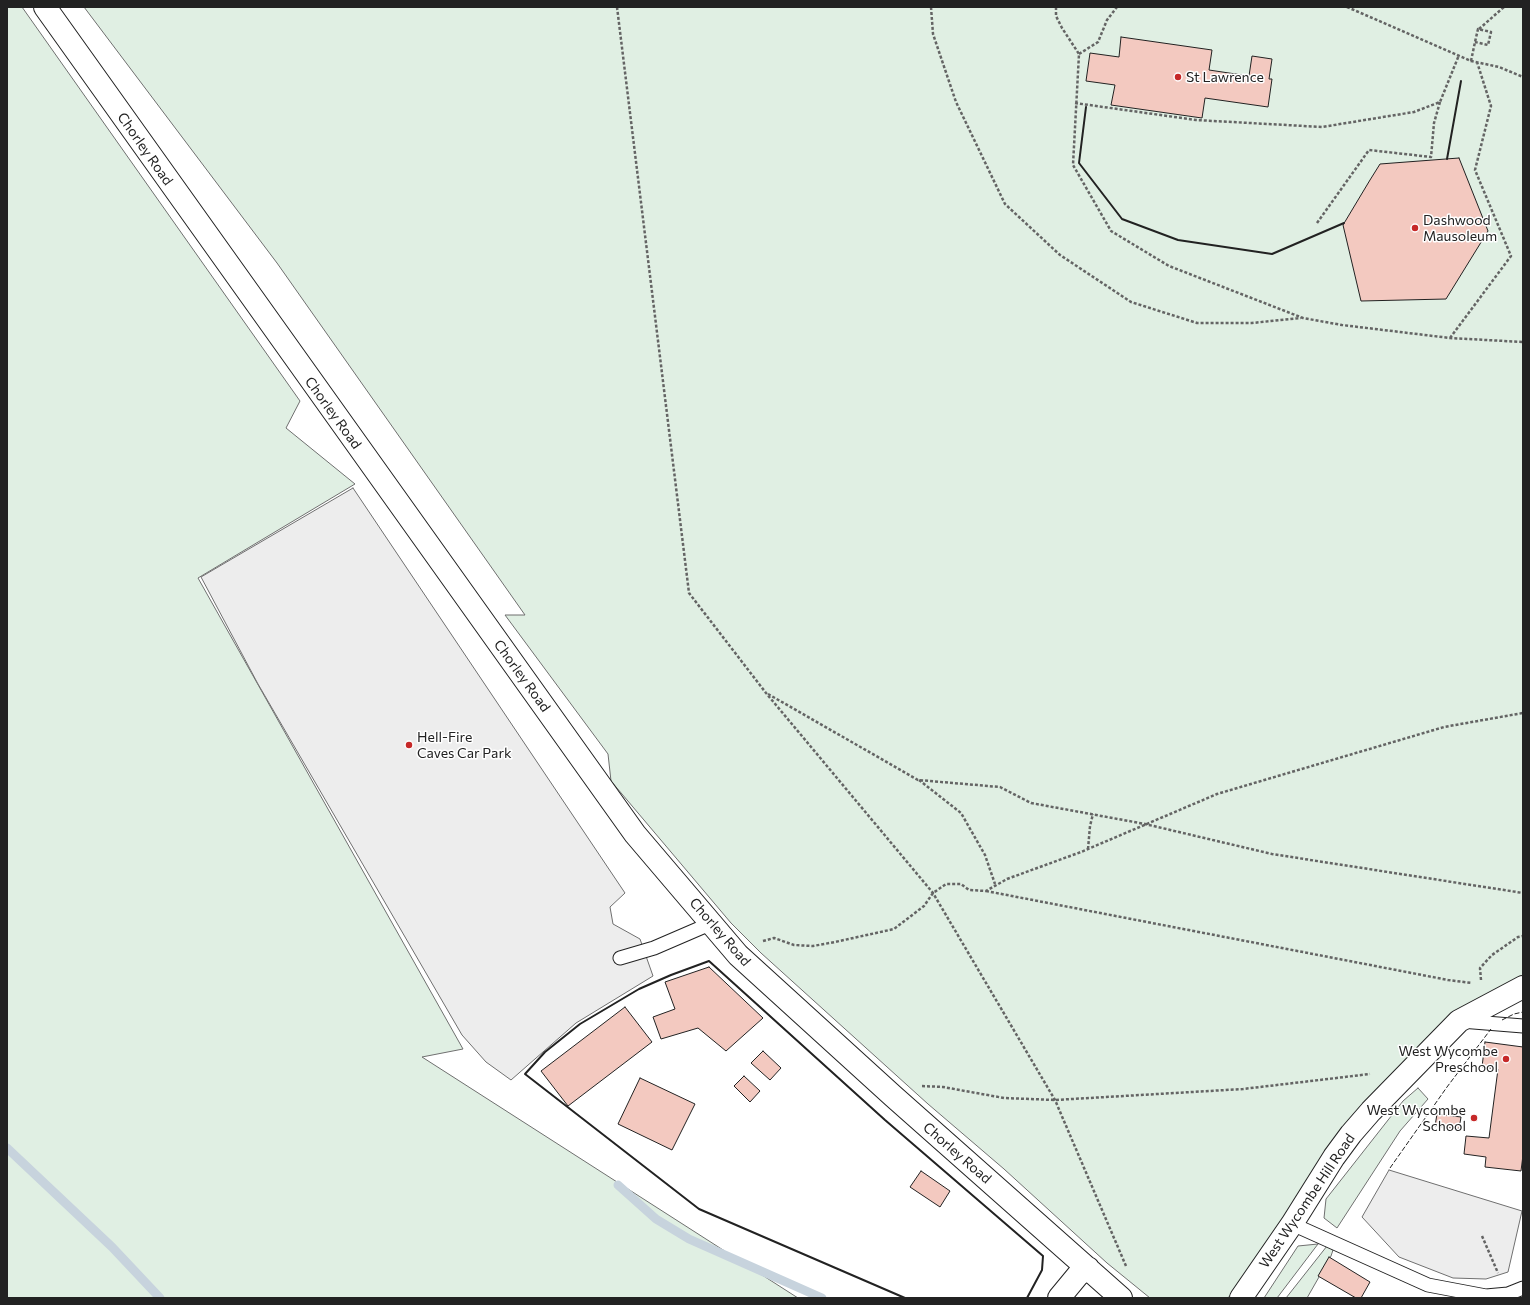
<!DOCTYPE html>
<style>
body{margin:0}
#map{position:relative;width:1530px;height:1305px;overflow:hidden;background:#fff;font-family:Commissioner,sans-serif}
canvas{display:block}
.frame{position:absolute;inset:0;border:8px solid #222;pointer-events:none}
</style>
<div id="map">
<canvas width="1530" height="1305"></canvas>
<div class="frame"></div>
</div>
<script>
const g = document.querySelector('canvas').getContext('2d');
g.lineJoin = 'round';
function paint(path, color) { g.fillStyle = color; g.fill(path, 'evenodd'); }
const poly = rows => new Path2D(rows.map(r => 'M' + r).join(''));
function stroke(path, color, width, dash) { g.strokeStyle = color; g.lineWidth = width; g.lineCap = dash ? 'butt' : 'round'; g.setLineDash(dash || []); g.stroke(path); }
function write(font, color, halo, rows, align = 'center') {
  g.font = font + ' Commissioner,sans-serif'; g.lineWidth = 3; g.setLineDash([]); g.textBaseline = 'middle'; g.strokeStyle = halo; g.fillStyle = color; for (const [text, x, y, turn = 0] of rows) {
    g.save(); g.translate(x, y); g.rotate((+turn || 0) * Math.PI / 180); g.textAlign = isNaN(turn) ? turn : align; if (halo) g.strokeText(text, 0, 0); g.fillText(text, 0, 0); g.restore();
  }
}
const green = poly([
 [7,7,22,7,300,401,286,428,355,484,198,578,463,1049,422,1057,798,1298,7,1298,7,7],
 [84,7,1523,7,1523,978,1488,996,1288,1217,1228,1298,1150,1298,1107,1263,1004,1169,928,1104,761,953,731,923,611,781,608,754,505,615,525,615,277,263,84,7],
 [1418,1088,1428,1099,1400,1131,1337,1228,1324,1218,1326,1199,1403,1101,1418,1088],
 [1318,1244,1277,1298,1264,1298,1298,1246,1318,1244],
 [1327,1246,1333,1250,1331,1256,1307,1298,1286,1298,1327,1246]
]);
paint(green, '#e0efe3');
stroke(green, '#6f6f6f', 1);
const parking = poly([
 [353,488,625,893,610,907,613,924,640,939,653,976,576,1023,511,1080,486,1062,462,1035,258,684,201,577,353,488],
 [1389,1170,1522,1211,1508,1272,1486,1279,1453,1278,1399,1257,1362,1217,1389,1170]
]);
paint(parking, '#ededed');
stroke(parking, '#6f6f6f', 1);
stroke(poly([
 [7,1148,112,1247,160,1298],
 [618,1185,656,1219,689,1239,822,1298]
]), '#c7d3dd', 9);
const building = poly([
 [1121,37,1212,50,1209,70,1249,76,1252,56,1272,59,1269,79,1272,79,1268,107,1205,98,1202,118,1111,105,1115,85,1086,81,1090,53,1119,57,1121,37],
 [1459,158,1488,231,1446,299,1361,301,1343,225,1370,180,1380,164,1459,158],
 [709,967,763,1018,726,1051,698,1028,661,1039,653,1017,675,1009,665,982,709,967],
 [625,1007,652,1042,568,1106,541,1071,625,1007],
 [1485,1042,1523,1047,1523,1155,1521,1171,1485,1167,1486,1157,1464,1154,1466,1136,1489,1138,1498,1069,1482,1067,1485,1042],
 [763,1051,781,1068,770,1080,751,1063,763,1051],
 [744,1076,760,1091,750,1102,734,1086,744,1076],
 [640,1078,695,1104,672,1150,618,1124,640,1078],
 [1437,1114,1461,1117,1459,1129,1435,1126,1437,1114],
 [921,1171,950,1191,940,1207,910,1187,921,1171],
 [1329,1257,1370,1282,1361,1298,1356,1298,1318,1276,1329,1257]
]);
paint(building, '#f3c9c0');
stroke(building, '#222', 1);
const lane = poly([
 [620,958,654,948,712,923],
 [1461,1021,1523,1026],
 [1292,1224,1428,1285,1486,1296,1508,1294,1523,1288]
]);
const street = poly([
 [1241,1298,1292,1224,1334,1157,1351,1134,1371,1111,1459,1021,1523,987]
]);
const secondary = poly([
 [45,7,635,834,738,955,893,1096,1121,1298],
 [1059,1298,1078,1275,1088,1268]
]);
stroke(lane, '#222', 15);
stroke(street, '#222', 24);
stroke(secondary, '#222', 24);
stroke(poly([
 [617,7,689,593,766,693,933,893,1055,1100,1126,1266],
 [931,7,933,34,956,102,1005,204,1060,255,1131,302,1197,323,1252,323,1301,318],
 [1056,7,1056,16,1062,28,1079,54,1073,165,1111,231,1169,266,1303,318,1342,325,1450,338,1523,342],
 [1347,7,1471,61,1499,67,1523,77],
 [1479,29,1504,7],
 [1079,54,1098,42,1107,20,1117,7],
 [1471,61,1475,42,1478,29,1491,32,1488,45,1475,42],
 [1075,103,1196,120,1322,127,1414,112,1440,102,1459,55],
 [1317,223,1369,150,1431,157,1434,123,1440,102],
 [1450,338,1511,256,1475,170,1491,106,1477,62],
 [768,694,918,780,1000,787,1031,803,1145,824,1272,854,1523,893],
 [919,780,961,813,985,855,995,884],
 [1088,849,1090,826,1093,814],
 [986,891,1448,980,1472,983],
 [763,941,774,938,794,945,813,946,835,942,894,929,924,906,933,893,946,884,961,884,969,890,986,891,1007,879,1081,852,1217,794,1444,727,1523,713],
 [1481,980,1480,968,1492,955,1518,937,1523,936],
 [922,1086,943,1087,1004,1098,1055,1100,1243,1089,1370,1074],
 [1482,1236,1498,1273]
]), '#646464', 2.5, [3, 2]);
stroke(lane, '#fff', 13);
stroke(street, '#fff', 22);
stroke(secondary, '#fff', 22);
stroke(poly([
 [1502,1020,1514,1014,1523,1012],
 [1390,1168,1447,1087,1491,1029]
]), '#222', 1, [5, 2]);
stroke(poly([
 [1086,107,1079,163,1122,219,1178,240,1272,254,1344,223],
 [1447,159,1461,81],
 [905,1298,699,1209,525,1074,545,1052,580,1024,639,989,671,975,709,961,885,1120,1043,1256,1042,1270,1027,1298]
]), '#222', 2);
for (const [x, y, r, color] of [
 [1178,77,4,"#c62828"],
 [1415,228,4,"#c62828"],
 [409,745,4,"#c62828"],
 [1506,1059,4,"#c62828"],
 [1474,1118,4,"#c62828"]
]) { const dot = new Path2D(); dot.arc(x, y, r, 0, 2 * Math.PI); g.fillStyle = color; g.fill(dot); stroke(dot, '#fff', 1.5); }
write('14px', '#222', '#fff', [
 ["St Lawrence",1186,77],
 ["Dashwood",1423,220],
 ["Mausoleum",1423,236],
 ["Hell-Fire",417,737],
 ["Caves Car Park",417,753],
 ["West Wycombe",1498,1051,"right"],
 ["Preschool",1498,1067,"right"],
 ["West Wycombe",1466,1110,"right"],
 ["School",1466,1126,"right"]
], 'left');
write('14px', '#222', '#fff', [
 ["Chorley Road",145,149,55],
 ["Chorley Road",333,413,54],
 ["Chorley Road",522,676,54],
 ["Chorley Road",720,932,49],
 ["Chorley Road",957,1153,41],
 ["West Wycombe Hill Road",1307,1201,-56]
]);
</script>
